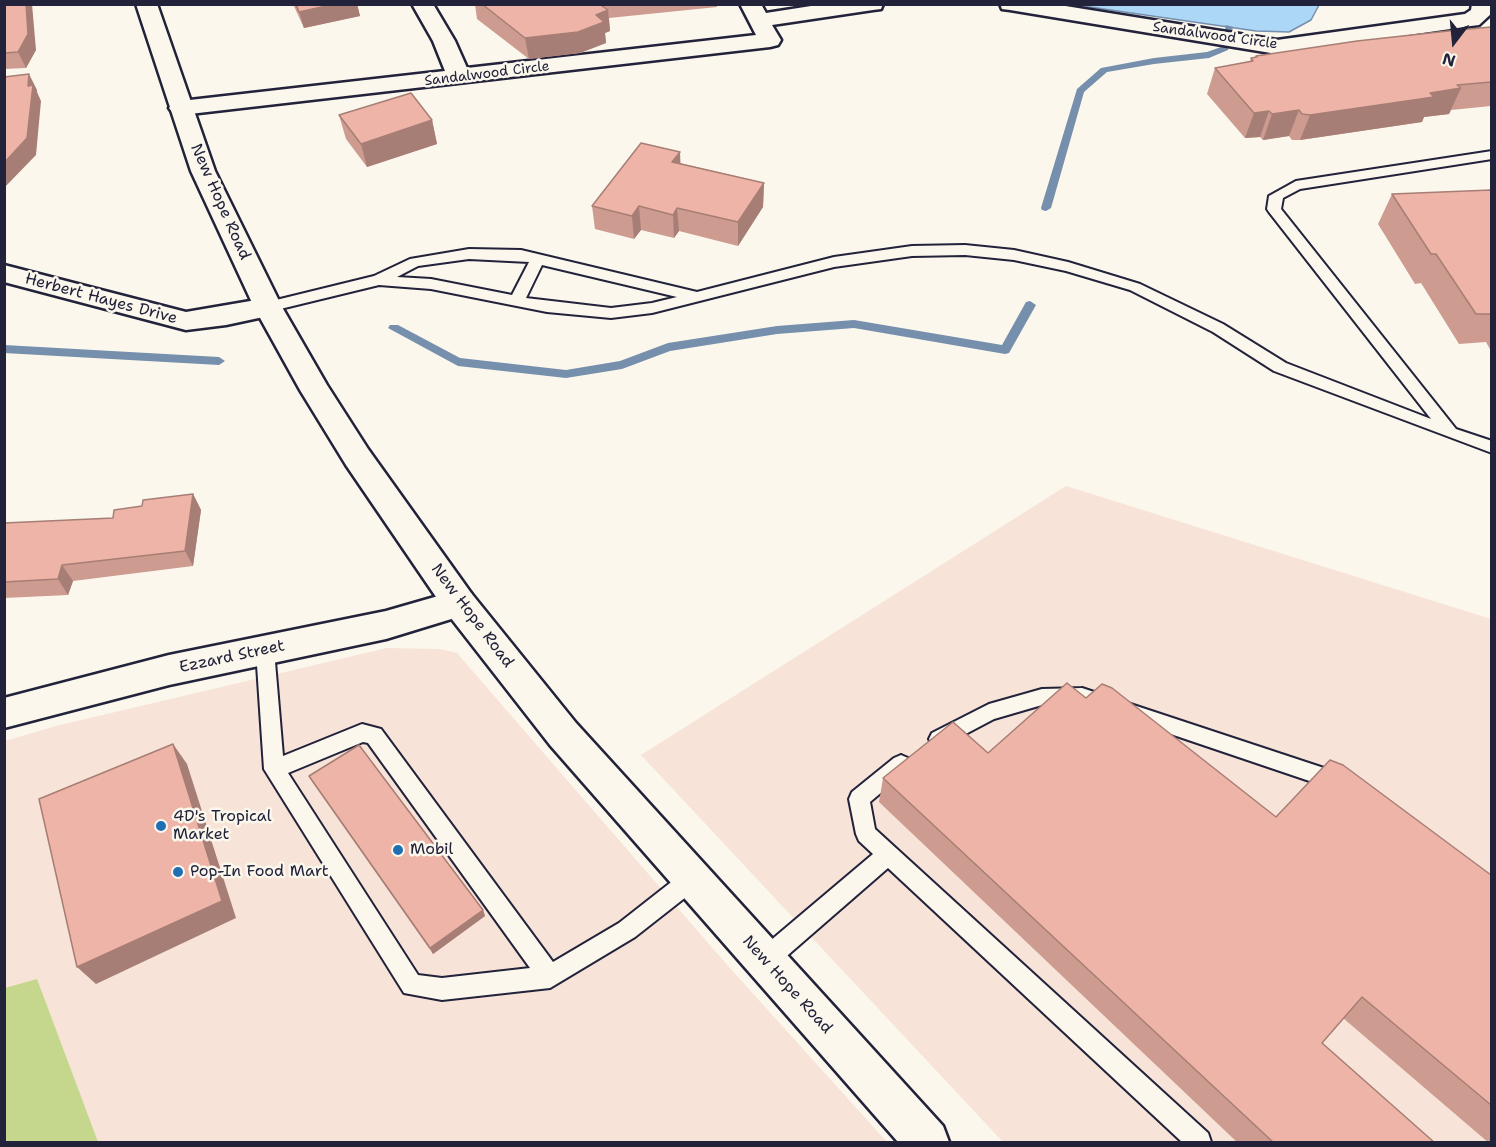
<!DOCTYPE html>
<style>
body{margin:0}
#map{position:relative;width:1496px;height:1147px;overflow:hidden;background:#fbf7ec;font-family:"Shantell Sans",sans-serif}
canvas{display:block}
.frame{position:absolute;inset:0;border:6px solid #22223b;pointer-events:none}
.north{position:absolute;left:1424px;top:12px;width:60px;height:60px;-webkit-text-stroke:4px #fbf7ec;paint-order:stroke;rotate:196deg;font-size:16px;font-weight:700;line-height:24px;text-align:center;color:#22223b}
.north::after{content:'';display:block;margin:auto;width:21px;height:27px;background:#22223b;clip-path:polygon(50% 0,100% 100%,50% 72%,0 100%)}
</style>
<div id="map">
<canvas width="1496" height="1147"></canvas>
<div class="frame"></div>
<div class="north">N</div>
</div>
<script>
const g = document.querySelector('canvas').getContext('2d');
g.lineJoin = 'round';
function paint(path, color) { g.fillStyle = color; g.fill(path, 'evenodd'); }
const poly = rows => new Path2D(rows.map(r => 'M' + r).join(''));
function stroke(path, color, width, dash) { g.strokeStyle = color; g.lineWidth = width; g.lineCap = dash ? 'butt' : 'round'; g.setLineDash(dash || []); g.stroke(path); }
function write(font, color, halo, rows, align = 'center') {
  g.font = font + ' "Shantell Sans",sans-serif'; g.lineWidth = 5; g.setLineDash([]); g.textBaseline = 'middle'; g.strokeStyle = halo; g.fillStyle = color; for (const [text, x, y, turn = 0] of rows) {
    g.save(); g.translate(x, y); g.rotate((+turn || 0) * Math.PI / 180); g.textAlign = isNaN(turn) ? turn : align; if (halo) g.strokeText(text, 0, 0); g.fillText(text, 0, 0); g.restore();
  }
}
paint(poly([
 [1066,486,1491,619,1491,1142,1003,1142,641,755],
 [387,648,440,649,457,653,728,966,887,1142,5,1142,5,741,56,726]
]), '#f7e3d7');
paint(poly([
 [37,979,98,1142,5,1142,5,988]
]), '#c5d78c');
const water = poly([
 [1076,5,1319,5,1311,20,1289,32,1256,31,1076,5]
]);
paint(water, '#acd7f7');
stroke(water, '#758fac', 1.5);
paint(poly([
 [1226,25,1233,27,1228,50,1209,58,1154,64,1107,72,1084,92,1051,208,1046,211,1042,210,1041,208,1077,89,1101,68,1154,58,1207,52,1221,47,1226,25],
 [1030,301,1036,305,1009,353,1005,354,854,328,777,334,670,351,622,369,566,378,458,366,388,328,390,325,398,325,460,358,566,370,620,361,668,343,777,326,854,320,1002,345,1026,302,1030,301],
 [4,345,219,357,225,361,219,365,4,353,4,345]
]), '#758fac');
const service = poly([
 [1492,151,1492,159,1300,189,1283,198,1281,209,1456,429,1492,441,1492,453,1274,371,1213,332,1130,290,1066,271,1014,260,965,255,912,256,834,267,652,313,611,318,547,312,431,289,379,285,268,312,260,307,268,302,374,276,410,259,469,249,521,250,697,292,834,257,912,246,965,245,1014,250,1068,262,1140,284,1223,324,1286,363,1431,419,1269,212,1267,209,1269,196,1296,181,1492,151],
 [469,259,529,262,512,295,431,279,397,277,418,266,469,259],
 [542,265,677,297,652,303,611,308,526,298,542,265],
 [265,642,272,644,274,650,283,756,362,724,381,729,553,962,619,923,684,872,692,869,700,872,703,879,700,886,635,937,550,988,442,1000,404,993,264,769,256,650,258,644,265,642],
 [363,742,368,743,530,968,442,978,418,975,288,773,363,742],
 [1082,688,1339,773,1346,776,1349,782,1346,788,1339,791,1082,704,1042,705,994,719,939,748,932,745,929,739,932,733,989,704,1042,689,1082,688],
 [901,755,908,758,911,764,908,770,870,802,875,829,1208,1133,1211,1142,1182,1142,888,868,773,968,765,971,757,968,754,960,757,952,873,854,859,841,856,834,849,799,852,792,894,758,901,755]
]);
const minor = poly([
 [412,4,433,4,455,41,467,68,756,35,740,4,761,4,766,13,824,4,883,4,881,9,873,10,772,25,781,40,778,45,770,47,181,115,173,113,169,108,173,103,181,101,445,71,433,41,412,4],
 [1000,4,1053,4,1277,40,1465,14,1471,10,1472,4,1492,4,1492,13,1479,25,1471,26,1277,54,1010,10,1002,9,1000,4],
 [4,265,186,312,268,298,278,301,282,307,278,313,268,316,226,325,186,330,4,282,4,265],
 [459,590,471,593,476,603,471,613,386,639,169,685,4,728,4,698,169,655,386,611,459,590]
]);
const tertiary = poly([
 [136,4,157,4,215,171,282,307,327,385,368,449,471,593,576,723,943,1126,949,1142,898,1142,550,745,447,613,346,465,300,390,254,307,191,171,136,4]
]);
stroke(service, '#22223b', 4);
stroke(minor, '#22223b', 5);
stroke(tertiary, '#22223b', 5);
paint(service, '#fbf7ec');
paint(minor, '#fbf7ec');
paint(tertiary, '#fbf7ec');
paint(poly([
 [4,4,36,50,26,68,4,69],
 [293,4,357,4,360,16,304,28],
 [475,4,717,4,717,7,609,18,610,31,605,33,606,43,580,53,529,59,477,19],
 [1491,27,1491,106,1451,110,1449,114,1424,117,1422,122,1300,140,1292,140,1289,136,1263,140,1260,137,1245,138,1207,94,1215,68,1250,61,1251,58,1255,57,1256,56],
 [339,115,432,120,437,144,367,167,346,139],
 [680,163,764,183,763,207,738,246,679,231,674,238,641,230,634,239,595,229,592,206],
 [1491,190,1491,351,1486,342,1459,344,1421,283,1415,284,1378,224,1392,194],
 [193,494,201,510,193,566,73,581,68,595,4,598,4,523,113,518,142,506],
 [1086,698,1276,817,1491,875,1491,1143,1489,1143,1343,1018,1322,1043,1435,1143,1238,1143,879,802,883,778,988,753],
 [309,776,483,910,485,916,433,954,313,783]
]), '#cd9b90');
paint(poly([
 [26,4,32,4,36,50,26,68,18,52],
 [335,4,357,4,360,16,304,28,299,12],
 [608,10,610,31,605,33,606,43,580,53,529,59,525,38],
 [29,74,37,90,37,92,41,101,36,155,4,188,4,163,28,86],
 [1461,88,1449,114,1424,117,1422,122,1300,140,1310,115,1430,93],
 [1299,110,1289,136,1263,140,1272,114],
 [1269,111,1260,137,1245,138,1254,113],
 [432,120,437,144,367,167,361,144],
 [680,152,681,175,672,162],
 [764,183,763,207,738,246,738,222],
 [639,206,641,230,634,239,632,216],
 [677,208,679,231,674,238,673,215],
 [193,494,201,510,193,566,185,551],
 [62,565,73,581,68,595,58,579],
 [173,744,187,764,236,918,96,984,77,967],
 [483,910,485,916,433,954,430,948]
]), '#a77e75');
const building = poly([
 [4,4,26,4,28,34,18,52,4,53,4,4],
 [296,4,335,4,299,12,296,4],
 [482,4,599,4,608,10,596,15,604,22,578,32,525,38,482,4],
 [1491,27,1491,82,1457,85,1461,88,1430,93,1434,97,1310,115,1302,114,1299,110,1272,114,1269,111,1254,113,1215,68,1253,61,1251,58,1257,57,1256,56,1357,41,1448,31,1491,27],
 [29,74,28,86,33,85,27,138,4,163,4,77,29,74],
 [411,93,432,120,361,144,339,115,411,93],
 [641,143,680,152,672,162,764,183,738,222,677,208,673,215,639,206,632,216,592,206,641,143],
 [1491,190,1491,314,1476,314,1436,254,1431,254,1392,194,1491,190],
 [193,494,185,551,62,565,58,579,4,582,4,523,113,518,114,510,142,506,143,500,193,494],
 [1067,683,1086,698,1102,684,1112,688,1276,817,1330,760,1343,765,1491,875,1491,1105,1362,997,1322,1043,1435,1143,1274,1143,883,778,953,722,988,753,1067,683],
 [173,744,222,901,77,967,39,799,173,744],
 [359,745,483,910,430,948,309,776,359,745]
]);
paint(building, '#eeb4a7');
stroke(building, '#a77e75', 1.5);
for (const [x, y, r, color] of [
 [161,826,6,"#1f6fb2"],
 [398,850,6,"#1f6fb2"],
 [178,872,6,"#1f6fb2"]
]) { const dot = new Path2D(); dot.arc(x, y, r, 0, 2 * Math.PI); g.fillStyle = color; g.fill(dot); stroke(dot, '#fbf7ec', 2); }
write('14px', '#22223b', '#fbf7ec', [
 ["Sandalwood Circle",1215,36,8],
 ["Sandalwood Circle",487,74,-7]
]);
write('16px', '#22223b', '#fbf7ec', [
 ["New Hope Road",220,202,66],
 ["Herbert Hayes Drive",101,299,15],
 ["New Hope Road",472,616,53],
 ["Ezzard Street",232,657,-12],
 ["New Hope Road",787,985,48]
]);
write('16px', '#22223b', '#fbf7ec', [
 ["4D's Tropical",173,817],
 ["Market",173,835],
 ["Mobil",410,850],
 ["Pop-In Food Mart",190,872]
], 'left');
</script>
